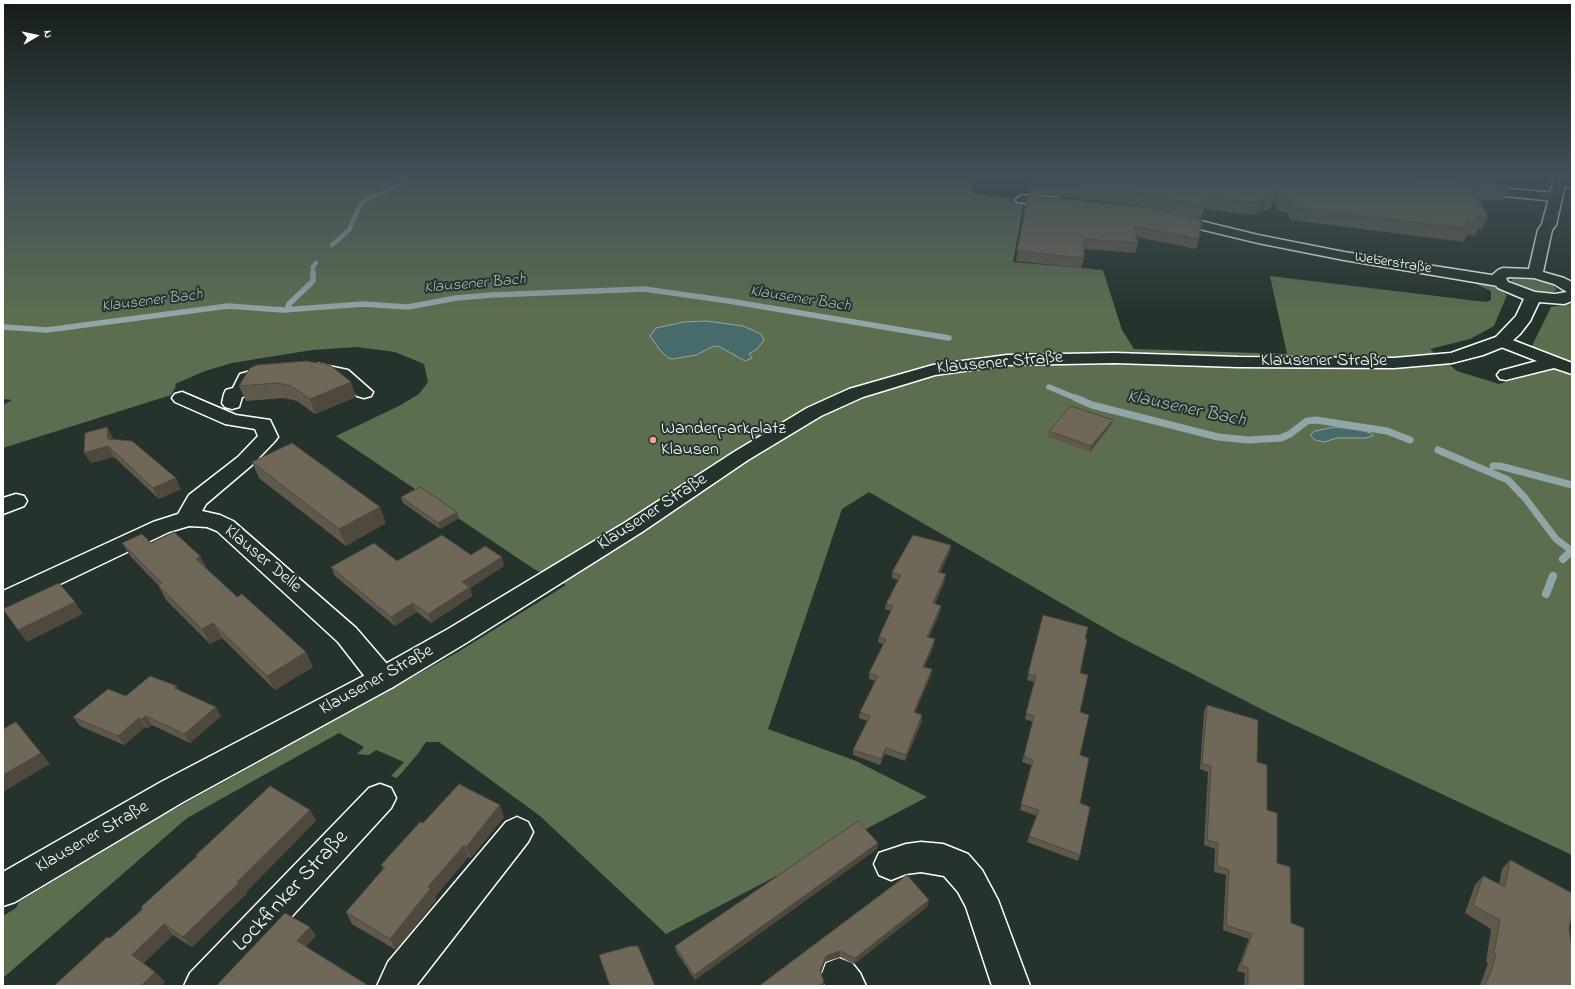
<!DOCTYPE html>
<meta charset="utf-8">
<style>
body{margin:0}
#map{position:relative;width:1575px;height:989px;overflow:hidden;background:#26332d;font-family:"Indie Flower",sans-serif}
canvas{display:block}
.frame{position:absolute;inset:0;border:4px solid #fff;pointer-events:none}
.north{position:absolute;left:16px;top:16px;width:40px;height:40px;-webkit-text-stroke:3px #26332d;paint-order:stroke;rotate:81deg;font-size:11px;font-weight:700;line-height:16px;text-align:center;color:#fff}
.north::after{content:'';display:block;margin:auto;width:14px;height:18px;background:#fff;clip-path:polygon(50% 0,100% 100%,50% 72%,0 100%)}
</style>
<div id="map">
<canvas width="1575" height="989"></canvas>
<div class="frame"></div>
<div class="north">N</div>
</div>
<script>
const g = document.querySelector('canvas').getContext('2d');
g.lineJoin = 'round';
function paint(path, color) { g.fillStyle = color; g.fill(path, 'evenodd'); }
const poly = rows => new Path2D(rows.map(r => 'M' + r).join(''));
function stroke(path, color, width, dash) { g.strokeStyle = color; g.lineWidth = width; g.lineCap = dash ? 'butt' : 'round'; g.setLineDash(dash || []); g.stroke(path); }
function write(font, color, halo, rows, align = 'center') {
  g.font = font + ' "Indie Flower",sans-serif'; g.lineWidth = 4; g.setLineDash([]); g.textBaseline = 'middle'; g.strokeStyle = halo; g.fillStyle = color; for (const [text, x, y, turn = 0] of rows) {
    g.save(); g.translate(x, y); g.rotate((+turn || 0) * Math.PI / 180); g.textAlign = isNaN(turn) ? turn : align; if (halo) g.strokeText(text, 0, 0); g.fillText(text, 0, 0); g.restore();
  }
}
paint(poly([
 [3,176,971,176,973,193,1024,201,1013,262,1103,270,1122,330,1134,349,1287,354,1270,276,1486,302,1491,300,1491,291,1468,280,1488,283,1501,290,1507,295,1494,326,1470,339,1430,349,1457,371,1499,384,1561,367,1531,348,1551,307,1572,304,1572,855,1273,715,1120,637,869,492,842,509,768,729,856,761,927,797,666,934,540,816,439,742,426,742,417,755,397,778,391,776,404,762,376,750,369,755,357,754,364,747,339,733,187,818,3,978,3,916,16,908,19,902,162,816,458,652,566,585,534,569,336,436,399,406,419,394,428,382,424,364,395,352,357,347,312,350,232,363,205,371,175,384,176,386,171,395,3,448,3,405,12,400,3,399],
 [1517,277,1538,279,1552,284,1557,290,1551,293,1536,293,1515,286,1511,280]
]), '#5d6e50');
const water = poly([
 [706,321,743,326,761,334,764,340,757,349,749,354,752,358,745,361,720,347,714,346,696,355,673,359,668,358,660,350,650,336,656,328,684,322,706,321],
 [1335,427,1359,430,1371,433,1373,436,1366,438,1337,438,1324,442,1315,440,1311,436,1311,434,1315,431,1335,427]
]);
paint(water, '#476b6a');
stroke(water, '#91a6a6', 1);
stroke(poly([
 [332,245,349,230,361,203,374,195,382,194,411,176],
 [313,275,313,267,316,263]
]), '#91a6a6', 4.5);
stroke(poly([
 [287,310,289,304,313,281,313,274],
 [3,327,47,330,228,306,283,310,363,304,408,307,456,298,491,295,644,289,729,301,949,338],
 [1049,387,1078,399]
]), '#91a6a6', 5.5);
stroke(poly([
 [1076,398,1092,405,1218,437,1248,440,1281,438,1290,434,1307,421,1316,420,1387,431,1410,440],
 [1438,450,1508,480,1525,498,1556,539,1572,551],
 [1493,466,1500,466,1572,485],
 [1568,554,1571,551]
]), '#91a6a6', 7);
stroke(poly([
 [1563,559,1569,553],
 [1546,594,1553,576]
]), '#91a6a6', 8);
const minor = poly([
 [1559,178,1572,179,1572,187,1555,185,1553,182,1555,179,1559,178],
 [1477,186,1555,193,1561,197,1555,201,1473,193,1471,190,1477,186],
 [1022,195,1057,198,1063,202,1057,206,1017,202,1016,199,1022,195],
 [1172,214,1258,235,1344,252,1498,276,1503,278,1506,281,1503,284,1498,286,1344,260,1258,243,1167,221,1165,218,1167,215,1172,214],
 [1502,336,1572,363,1572,374,1554,368,1506,380,1500,379,1497,375,1500,371,1537,361,1496,345,1493,341,1496,337,1502,336],
 [319,364,348,370,373,392,371,396,364,398,357,396,336,378,313,373,310,369,313,365,319,364],
 [262,368,268,369,271,373,268,377,254,382,247,396,242,397,239,407,232,409,225,407,222,403,224,394,226,390,233,388,240,374,262,368],
 [182,392,236,415,270,420,278,437,275,441,252,465,206,504,202,511,220,515,233,521,356,628,393,671,397,679,393,687,383,690,373,687,338,642,217,531,207,527,189,526,169,532,12,607,3,610,3,591,153,522,178,514,189,495,238,457,258,436,255,429,225,424,175,402,172,398,175,394,182,392],
 [16,494,24,496,27,501,24,506,3,514,3,498,16,494],
 [380,784,391,788,396,798,391,808,228,986,184,986,190,973,369,788,380,784],
 [517,817,528,822,533,832,528,842,416,986,377,986,388,962,506,822,517,817],
 [921,842,943,844,968,854,982,870,998,900,1030,986,992,986,966,907,958,892,944,876,921,872,906,874,891,880,879,875,874,864,879,853,906,844,921,842],
 [839,958,852,963,860,973,866,986,825,986,821,976,826,963,839,958]
]);
const major = poly([
 [1555,176,1567,176,1556,225,1552,230,1543,272,1564,278,1572,282,1572,301,1564,304,1539,302,1530,321,1520,334,1508,345,1483,355,1452,363,1394,368,1238,367,1115,363,1007,365,935,375,863,397,821,416,748,460,642,532,466,643,393,687,183,802,15,902,3,906,3,872,161,782,373,671,448,629,626,522,734,452,807,408,849,389,933,365,1007,355,1115,353,1238,357,1394,358,1451,353,1496,337,1516,316,1524,299,1498,288,1489,278,1498,270,1503,268,1529,269,1538,230,1542,224,1555,176],
 [1509,277,1534,278,1554,284,1567,292,1555,294,1535,292,1508,282,1506,278,1509,277]
]);
stroke(minor, '#fff', 3);
stroke(major, '#fff', 3);
paint(minor, '#26332d');
paint(major, '#26332d');
paint(poly([
 [1033,176,1497,176,1493,184,1509,188,1503,201,1478,199,1488,217,1481,230,1478,229,1475,236,1467,235,1464,242,1290,220,1289,213,1277,211,1275,200,1269,210,1263,210,1254,215,1204,209,1201,219,1148,207,1029,193,1031,181],
 [1028,195,1199,239,1196,249,1136,237,1138,243,1135,253,1084,249,1084,258,1081,268,1016,261],
 [330,365,356,397,315,414,297,401,284,398,246,401,239,386],
 [1111,425,1090,452,1048,437,1049,431],
 [107,427,113,438,113,439,181,489,159,499,114,457,91,463,84,453],
 [252,462,386,523,346,546,259,478],
 [401,497,459,518,440,529,403,503],
 [122,543,151,543,200,556,207,569,313,667,275,690,222,638,210,644,166,600,158,585,131,557],
 [951,545,950,551,940,573,945,580,935,604,941,606,940,612,929,637,934,645,924,667,932,669,931,675,915,712,922,721,905,761,885,754,880,765,853,755,853,750,867,721,859,718,860,712,875,681,869,679,869,673,883,644,878,642,879,637,891,611,885,609,886,604,898,580,892,578,892,572],
 [471,555,504,566,470,588,472,596,431,623,417,612,395,626,335,576,331,567],
 [1043,615,1085,639,1080,673,1080,855,1078,861,1027,842,1037,816,1020,810,1031,765,1022,762,1033,722,1025,719,1034,682,1027,680],
 [180,691,221,716,190,743,152,725,148,728,145,727,124,745,80,726,73,717,126,696],
 [1207,705,1257,762,1277,863,1304,986,1244,986,1245,973,1237,971,1249,939,1223,930,1226,875,1214,872,1215,849,1204,845,1208,772,1200,769,1204,711],
 [310,810,316,821,246,892,247,893,192,947,173,935,143,963,155,972,165,982,110,938,142,909,141,907,197,857,196,855],
 [504,817,471,858,468,857,435,897,436,900,396,950,352,924,346,912,383,869,381,865,423,823],
 [877,849,695,980,676,951,675,946],
 [1510,860,1569,928,1570,986,1479,986,1482,980,1488,963,1486,962,1491,929,1465,913,1475,885,1483,876,1499,884,1502,869],
 [928,906,854,964,840,957,825,962,821,973,824,982,824,986,759,986]
]), '#5f594b');
paint(poly([
 [1279,187,1275,200,1269,210,1273,198],
 [1267,198,1263,210,1254,215,1258,203],
 [351,382,356,397,315,414,310,399],
 [1113,420,1111,425,1090,452,1091,446],
 [107,427,113,438,114,449,108,439],
 [108,446,114,457,91,463,84,453],
 [176,478,181,489,159,499,153,488],
 [380,507,386,523,346,546,339,529],
 [457,512,459,518,440,529,438,523],
 [951,545,950,551,937,578,938,572],
 [200,556,208,571,196,559],
 [502,557,504,566,470,588,472,596,431,623,428,614,462,582],
 [946,574,945,580,932,609,933,603],
 [75,602,83,614,27,642,18,630],
 [413,603,417,612,395,626,391,617],
 [941,606,940,612,926,642,927,637],
 [213,623,222,638,210,644,202,629],
 [935,639,934,645,922,673,923,667],
 [306,652,313,667,275,690,267,676],
 [932,669,931,675,913,718,914,712],
 [177,686,182,695,174,688],
 [216,707,221,716,190,743,184,734],
 [922,715,922,721,905,761,906,755],
 [146,716,152,725,148,728,142,719],
 [139,718,145,727,124,745,118,736],
 [16,722,50,764,3,792,3,775],
 [886,748,885,754,880,765,881,759],
 [500,805,504,817,471,858,466,847],
 [310,810,316,821,246,892,247,893,192,947,183,937],
 [878,843,877,849,695,980,694,975],
 [464,845,468,857,435,897,436,900,396,950,390,939,428,887],
 [929,900,928,906,854,964,855,958],
 [164,924,173,935,142,965,132,955],
 [310,927,316,936,303,950,297,941],
 [840,951,840,957,825,962,820,975,820,970,826,956],
 [155,972,165,982,161,986,141,986],
 [824,982,824,986,819,986]
]), '#4e483d');
const building = poly([
 [1033,176,1406,176,1505,185,1509,188,1471,186,1488,217,1477,216,1481,223,1466,221,1470,229,1294,207,1293,201,1282,199,1279,187,1273,198,1267,198,1258,203,1206,197,1204,207,1151,194,1031,181,1033,176],
 [1461,176,1497,176,1495,179,1461,176],
 [1028,195,1150,208,1202,220,1199,239,1134,226,1138,243,1084,239,1084,258,1017,251,1028,195],
 [306,361,330,365,351,382,310,399,291,386,278,383,239,386,250,368,257,365,306,361],
 [1071,406,1113,420,1091,446,1049,431,1071,406],
 [107,427,108,439,132,441,176,478,153,488,108,446,84,453,85,433,107,427],
 [292,443,380,507,339,529,252,462,292,443],
 [420,487,457,512,438,523,401,497,420,487],
 [174,532,200,556,196,559,237,597,242,594,306,652,267,676,213,623,202,629,158,585,162,583,122,543,142,534,151,543,174,532],
 [442,535,471,555,485,546,502,557,462,582,470,587,428,614,413,603,391,617,331,567,374,543,397,561,442,535],
 [913,535,951,545,938,572,946,574,933,603,941,606,927,637,935,639,923,667,932,669,914,712,922,715,906,755,886,748,881,759,853,750,870,716,860,712,878,676,869,673,886,639,879,637,893,606,886,604,901,575,892,572,913,535],
 [59,583,75,602,18,630,3,609,59,583],
 [1043,615,1088,627,1085,639,1087,639,1080,673,1088,675,1080,712,1089,715,1080,755,1089,758,1080,803,1090,807,1080,855,1029,836,1039,810,1021,804,1033,760,1024,756,1034,716,1026,713,1036,676,1028,674,1043,615],
 [150,676,177,686,174,688,216,707,184,734,146,716,142,719,139,718,118,736,73,717,108,689,126,696,150,676],
 [1207,705,1258,720,1257,762,1267,765,1267,810,1277,813,1277,863,1290,867,1291,923,1304,928,1304,986,1248,986,1248,968,1241,965,1252,934,1226,925,1229,870,1217,866,1218,843,1207,840,1211,766,1202,764,1207,705],
 [16,722,41,753,3,775,3,729,16,722],
 [459,784,500,805,466,847,464,845,428,887,431,888,390,939,346,912,385,867,381,865,420,822,423,823,459,784],
 [270,786,310,810,237,882,239,883,183,937,164,924,132,955,155,972,141,986,54,986,107,937,110,938,143,909,141,907,197,856,196,855,270,786],
 [858,821,878,843,694,975,675,946,858,821],
 [1510,860,1572,893,1572,915,1569,928,1572,949,1572,983,1570,986,1484,986,1491,972,1496,955,1494,953,1500,920,1473,905,1483,876,1505,887,1510,860],
 [907,875,929,900,855,958,840,951,826,956,820,970,824,982,819,986,759,986,907,875],
 [285,913,310,927,297,941,369,986,216,986,285,913],
 [631,946,638,946,655,986,610,986,599,955,631,946]
]);
paint(building, '#6f6757');
stroke(building, '#4e483d', 1);
const sky = g.createLinearGradient(0, 0, 0, 315);
sky.addColorStop(0, '#151c19');
sky.addColorStop(0.56, '#415057');
sky.addColorStop(1, '#41505700');
g.fillStyle = sky;
g.fillRect(0, 0, 1575, 315);
for (const [x, y, r, color] of [
 [653,440,4,"#ff9aa2"]
]) { const dot = new Path2D(); dot.arc(x, y, r, 0, 2 * Math.PI); g.fillStyle = color; g.fill(dot); stroke(dot, '#26332d', 1.5); }
write('15px', '#fff', '#26332d', [
 ["Weberstraße",1393,264,9]
]);
write('italic 16px', '#acbcbc', '#26332d', [
 ["Klausener Bach",475,285,-5],
 ["Klausener Bach",800,300,9],
 ["Klausener Bach",152,302,-7]
]);
write('18px', '#fff', '#26332d', [
 ["Klausener Straße",1324,362],
 ["Klausener Straße",1000,364,-5],
 ["Klausener Straße",653,513,-33],
 ["Klauser Delle",262,560,40],
 ["Klausener Straße",377,681,-29],
 ["Klausener Straße",93,838,-30]
]);
write('18px', '#fff', '#26332d', [
 ["Wanderparkplatz",661,430],
 ["Klausen",661,451]
], 'left');
write('italic 19px', '#acbcbc', '#26332d', [
 ["Klausener Bach",1186,410,12]
]);
write('22px', '#fff', '#26332d', [
 ["Lockfinker Straße",292,892,-47]
]);
</script>
